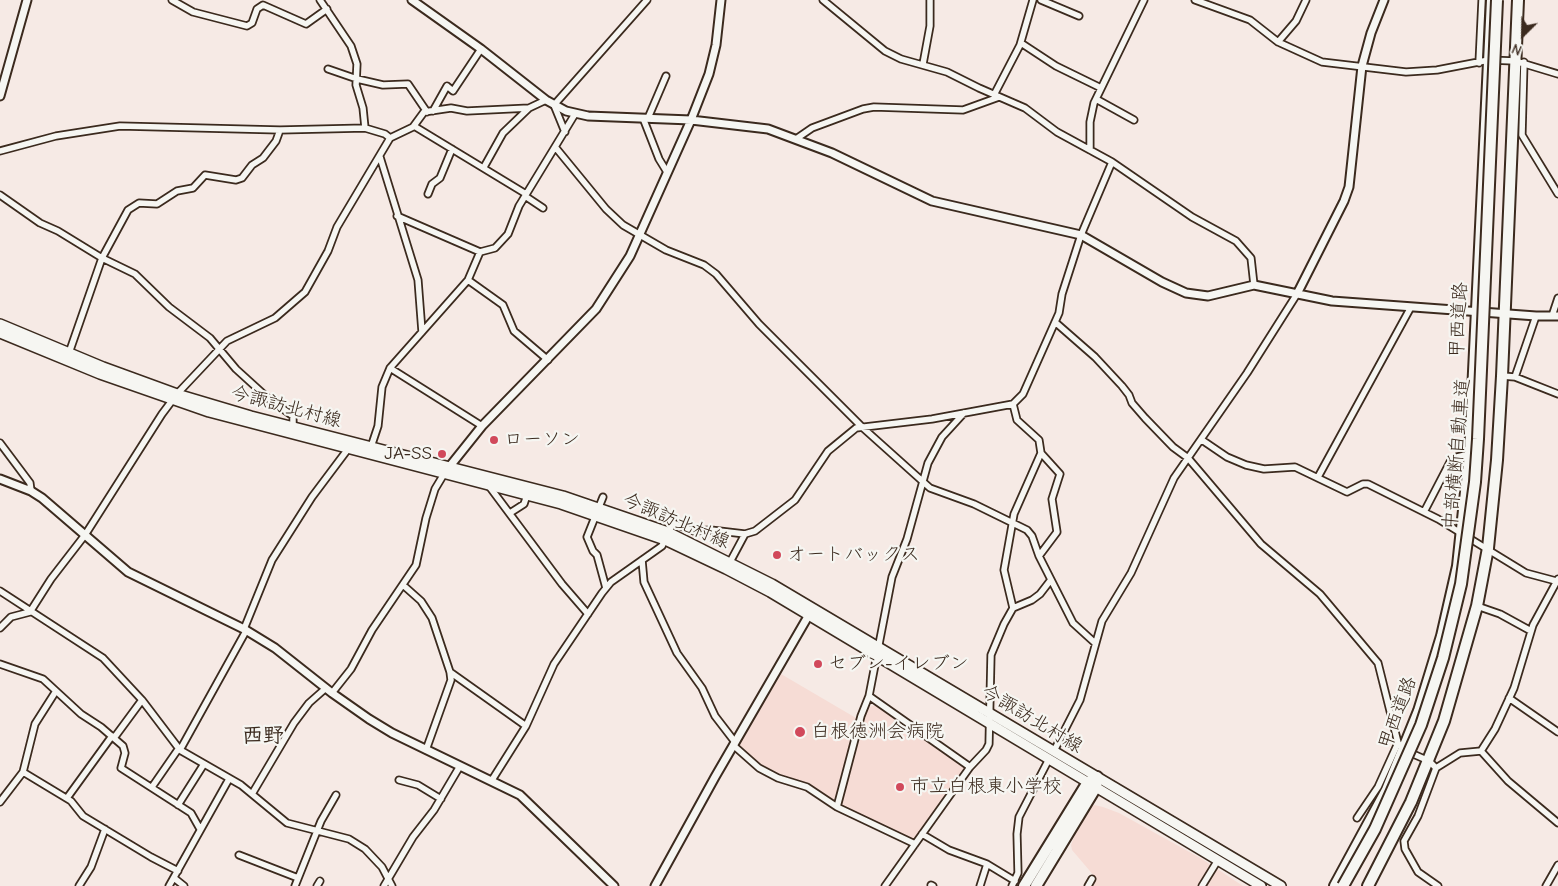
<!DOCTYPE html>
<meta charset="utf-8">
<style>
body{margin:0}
#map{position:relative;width:1558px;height:886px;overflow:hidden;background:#f6eae5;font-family:"Comic Neue",sans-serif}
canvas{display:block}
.north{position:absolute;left:1498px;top:10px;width:50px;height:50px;-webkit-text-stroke:4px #f6f6f2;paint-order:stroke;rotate:203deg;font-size:14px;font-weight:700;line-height:20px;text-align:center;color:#3b2a1e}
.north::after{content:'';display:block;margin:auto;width:18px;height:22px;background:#3b2a1e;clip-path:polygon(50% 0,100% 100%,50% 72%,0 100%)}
</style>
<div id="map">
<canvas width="1558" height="886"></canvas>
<div class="north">N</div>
</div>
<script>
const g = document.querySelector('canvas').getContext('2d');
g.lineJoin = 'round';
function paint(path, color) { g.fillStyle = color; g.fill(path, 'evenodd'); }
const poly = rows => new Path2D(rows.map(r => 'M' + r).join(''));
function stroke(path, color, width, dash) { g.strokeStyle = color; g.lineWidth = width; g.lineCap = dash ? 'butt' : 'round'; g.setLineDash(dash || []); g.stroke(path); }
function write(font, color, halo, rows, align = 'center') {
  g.font = font + ' "Comic Neue","Klee One",sans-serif'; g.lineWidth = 4.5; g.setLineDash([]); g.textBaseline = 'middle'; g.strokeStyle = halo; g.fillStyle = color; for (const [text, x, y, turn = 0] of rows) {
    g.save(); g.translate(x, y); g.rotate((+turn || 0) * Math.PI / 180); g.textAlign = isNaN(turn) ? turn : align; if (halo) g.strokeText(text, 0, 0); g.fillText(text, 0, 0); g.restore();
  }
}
paint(poly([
 [781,674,856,718,836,803,817,791,765,768,744,754,738,746],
 [876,705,970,767,915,844,837,807,866,708],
 [1094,805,1103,807,1119,813,1202,859,1243,886,1092,886,1095,877,1072,850,1071,845,1082,816]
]), '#f6dcd5');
const minor = poly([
 [172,0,193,12,247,26,252,23,257,9,263,5,306,24,327,9],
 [320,0,351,46,357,64,356,85,363,108,365,128],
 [823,0,885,51,901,59,947,72,979,88,1025,108,1057,132,1112,162,1192,217,1236,241,1251,258,1254,285],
 [1041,0,1079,16],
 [1195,0,1250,20,1278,42,1322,62,1406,72,1437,70,1489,60,1515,61,1558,74],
 [1278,42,1296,21,1306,0],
 [1021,43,1056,66,1101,88],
 [1524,62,1522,135,1558,194],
 [1479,63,1482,0],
 [923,64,930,26,930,0],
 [328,69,357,79,383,85,408,84,427,112],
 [994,95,1020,45,1033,0],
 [1096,99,1134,120],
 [433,111,447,86,453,91,481,49],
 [643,118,659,159,667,172],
 [648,118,666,76],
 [414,126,526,194],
 [565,132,554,105,647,0],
 [796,139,812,128,863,109,874,107,963,110,999,97],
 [556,148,606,209,623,225,666,250,704,265,716,274,759,324,862,427,930,488,974,504,1027,530,1032,536,1039,556],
 [1090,150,1090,122,1094,103,1144,0],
 [0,151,56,136,120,126,280,130,365,128,385,134,390,138],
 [380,157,418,280,422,332],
 [484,167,503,133,529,108],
 [428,194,432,184,440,178,452,149],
 [0,195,40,223,58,231,102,258,135,274,169,307,210,338,236,369,269,399,293,416,293,426],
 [525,196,543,208],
 [397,216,480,252,495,248,508,234,519,206,575,114],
 [468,280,503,305,514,331,548,360],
 [1552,316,1558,298],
 [1055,322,1095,357,1122,386,1129,395,1132,403,1145,418,1173,447,1188,458,1261,544,1320,594,1378,663,1398,743,1404,750,1429,761,1436,768,1460,753,1481,751,1508,781,1558,823],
 [69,353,102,258,128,210,139,203,157,204,177,191,193,188,205,175,236,180,242,178,252,165,263,158,276,141,280,130],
 [390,368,482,426],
 [1502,376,1515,377,1558,394],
 [1515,377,1536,316],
 [1202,440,1227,457,1246,465,1264,469,1295,467,1347,492,1363,484,1368,484,1438,519,1526,573,1556,581],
 [0,443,30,483,31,491],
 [370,450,378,426,382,387,390,368,468,280,480,252],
 [1041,453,1060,474,1052,499,1057,532,1039,556,1073,623,1095,643],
 [1318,477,1411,307],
 [489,486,562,584,588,614],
 [603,497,587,537,593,551,597,555,606,588],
 [1424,512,1450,462,1457,457,1470,454],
 [510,513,524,504,527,495],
 [642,560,644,582,677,653,702,688,715,716,735,742],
 [730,562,745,534],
 [403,585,421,601,432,618,450,672,451,680,426,750],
 [0,591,103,658,142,700,180,750,241,785,287,823,349,839,365,849,382,867,392,886],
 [1477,606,1500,614,1531,631],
 [1013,608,1032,600,1040,594,1050,581],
 [0,628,11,617,30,612,51,579,85,535,162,414,177,394,227,341,275,318,305,292,328,251,337,227,390,138,413,127,424,112,451,108,467,111,529,108,546,100],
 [244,629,272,560,312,497,348,449],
 [0,664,43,679,81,714,101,727,123,746,125,753,121,768,191,813,200,829],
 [450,672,526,726],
 [332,693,351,669,372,630,416,565,426,518,435,489,444,474],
 [869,696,970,767],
 [1509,698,1558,732],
 [114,738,142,700],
 [733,745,759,768,778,778,807,787,837,807,915,844],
 [180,750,246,631],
 [1054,751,1080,700,1102,621,1131,573,1174,478,1247,373,1297,294],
 [1481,751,1495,729,1514,688,1533,625,1558,579],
 [1436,768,1418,816,1404,841,1405,849,1418,872,1438,886],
 [23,772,71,801,83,816,151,857,178,871],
 [399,780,418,785,441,799],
 [492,780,526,726,554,664,602,593,611,582,662,546,673,523,694,531,711,530,745,534,755,531,795,500,828,451,856,428,932,419,1013,404,1023,394,1059,313,1062,294,1081,235,1112,162],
 [152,787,179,748],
 [252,794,294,723,309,703,326,688],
 [67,798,112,736],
 [0,802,23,772,35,724,56,691],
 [178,805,204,764],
 [837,807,861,716,869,696,892,577,907,539,928,463,942,437,964,413],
 [1357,818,1378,787,1398,743],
 [922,834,949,850,987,864,1015,881],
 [239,855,298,878],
 [174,878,184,886],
 [931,885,933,886],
 [79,886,91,867,105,829],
 [169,886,229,779],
 [295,886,321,821,336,795],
 [317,886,320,881],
 [384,886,413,837,434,810,460,766],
 [885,886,970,767,986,750,989,744,991,655,1004,624,1013,608,1004,570,1014,514,1041,453,1039,440,1017,420,1013,404],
 [980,886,987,864],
 [1012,886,1018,873,1017,834,1019,817,1049,759],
 [1088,886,1092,879],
 [1202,886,1218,860],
 [1546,886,1558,865]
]);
const tertiary = poly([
 [412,0,481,49,546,100,566,111,588,116,691,120,768,129,832,153,932,201,1081,235,1162,282,1186,293,1208,296,1254,285,1332,301,1536,316,1558,316],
 [0,96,27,0],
 [1297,294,1344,201,1349,187,1362,66,1371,33,1384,0],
 [446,471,482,426,596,309,630,256,691,120,709,74,716,45,721,0],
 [0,479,31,491,42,498,128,572,244,629,275,648,332,693,369,719,392,733,520,795,614,886],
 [655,886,715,777,810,613]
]);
const primary = poly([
 [0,324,103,367,177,394,251,416,563,496,668,532,772,584,1281,886],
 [0,333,100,374,209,412,561,504,665,540,726,569,770,592,1261,886]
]);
const trunk = poly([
 [1335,886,1387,790,1419,711,1442,636,1458,566,1470,454,1492,0],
 [1368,886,1411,802,1444,721,1477,606,1488,548,1497,460,1502,376,1518,0]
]);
const motorway = poly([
 [1024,886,1088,782,1097,777],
 [1036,886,1096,787,1097,777]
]);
stroke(minor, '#3b2a1e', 9);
stroke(tertiary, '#3b2a1e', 11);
stroke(primary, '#3b2a1e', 12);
stroke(trunk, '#3b2a1e', 14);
stroke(motorway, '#3b2a1e', 14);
stroke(minor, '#f6f6f2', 5.5);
stroke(tertiary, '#f6f6f2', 7);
stroke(primary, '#f6f6f2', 9);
stroke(trunk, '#f6f6f2', 10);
stroke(motorway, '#f6f6f2', 10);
const motorwayBridge = poly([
 [1343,886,1375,829,1421,725,1443,658,1461,584,1475,482,1478,439,1497,0]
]);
stroke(motorwayBridge, '#3b2a1e', 14, []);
stroke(motorwayBridge, '#f6f6f2', 10);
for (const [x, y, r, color] of [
 [494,440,5,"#d1495b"],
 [442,454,5,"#d1495b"],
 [777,555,5,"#d1495b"],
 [818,664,5,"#d1495b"],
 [800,732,6,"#d1495b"],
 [900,787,5,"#d1495b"]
]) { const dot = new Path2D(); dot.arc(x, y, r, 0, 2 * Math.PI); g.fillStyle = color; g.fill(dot); stroke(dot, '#f6f6f2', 2); }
write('19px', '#3b2a1e', '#f6f6f2', [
 ["甲西道路",1459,320,-87],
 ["今諏訪北村線",286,407,15],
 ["中部横断自動車道",1457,454,-85],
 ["今諏訪北村線",676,521,23],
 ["甲西道路",1398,713,-70],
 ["今諏訪北村線",1032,719,31]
]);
write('19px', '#3b2a1e', '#f6f6f2', [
 ["ローソン",504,440],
 ["JA-SS",432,454,"right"],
 ["オートバックス",787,555],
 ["セブン-イレブン",828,664],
 ["白根徳洲会病院",811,732],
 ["市立白根東小学校",910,787]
], 'left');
write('bold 21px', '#3b2a1e', '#f6f6f2', [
 ["西野",263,736]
]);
</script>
